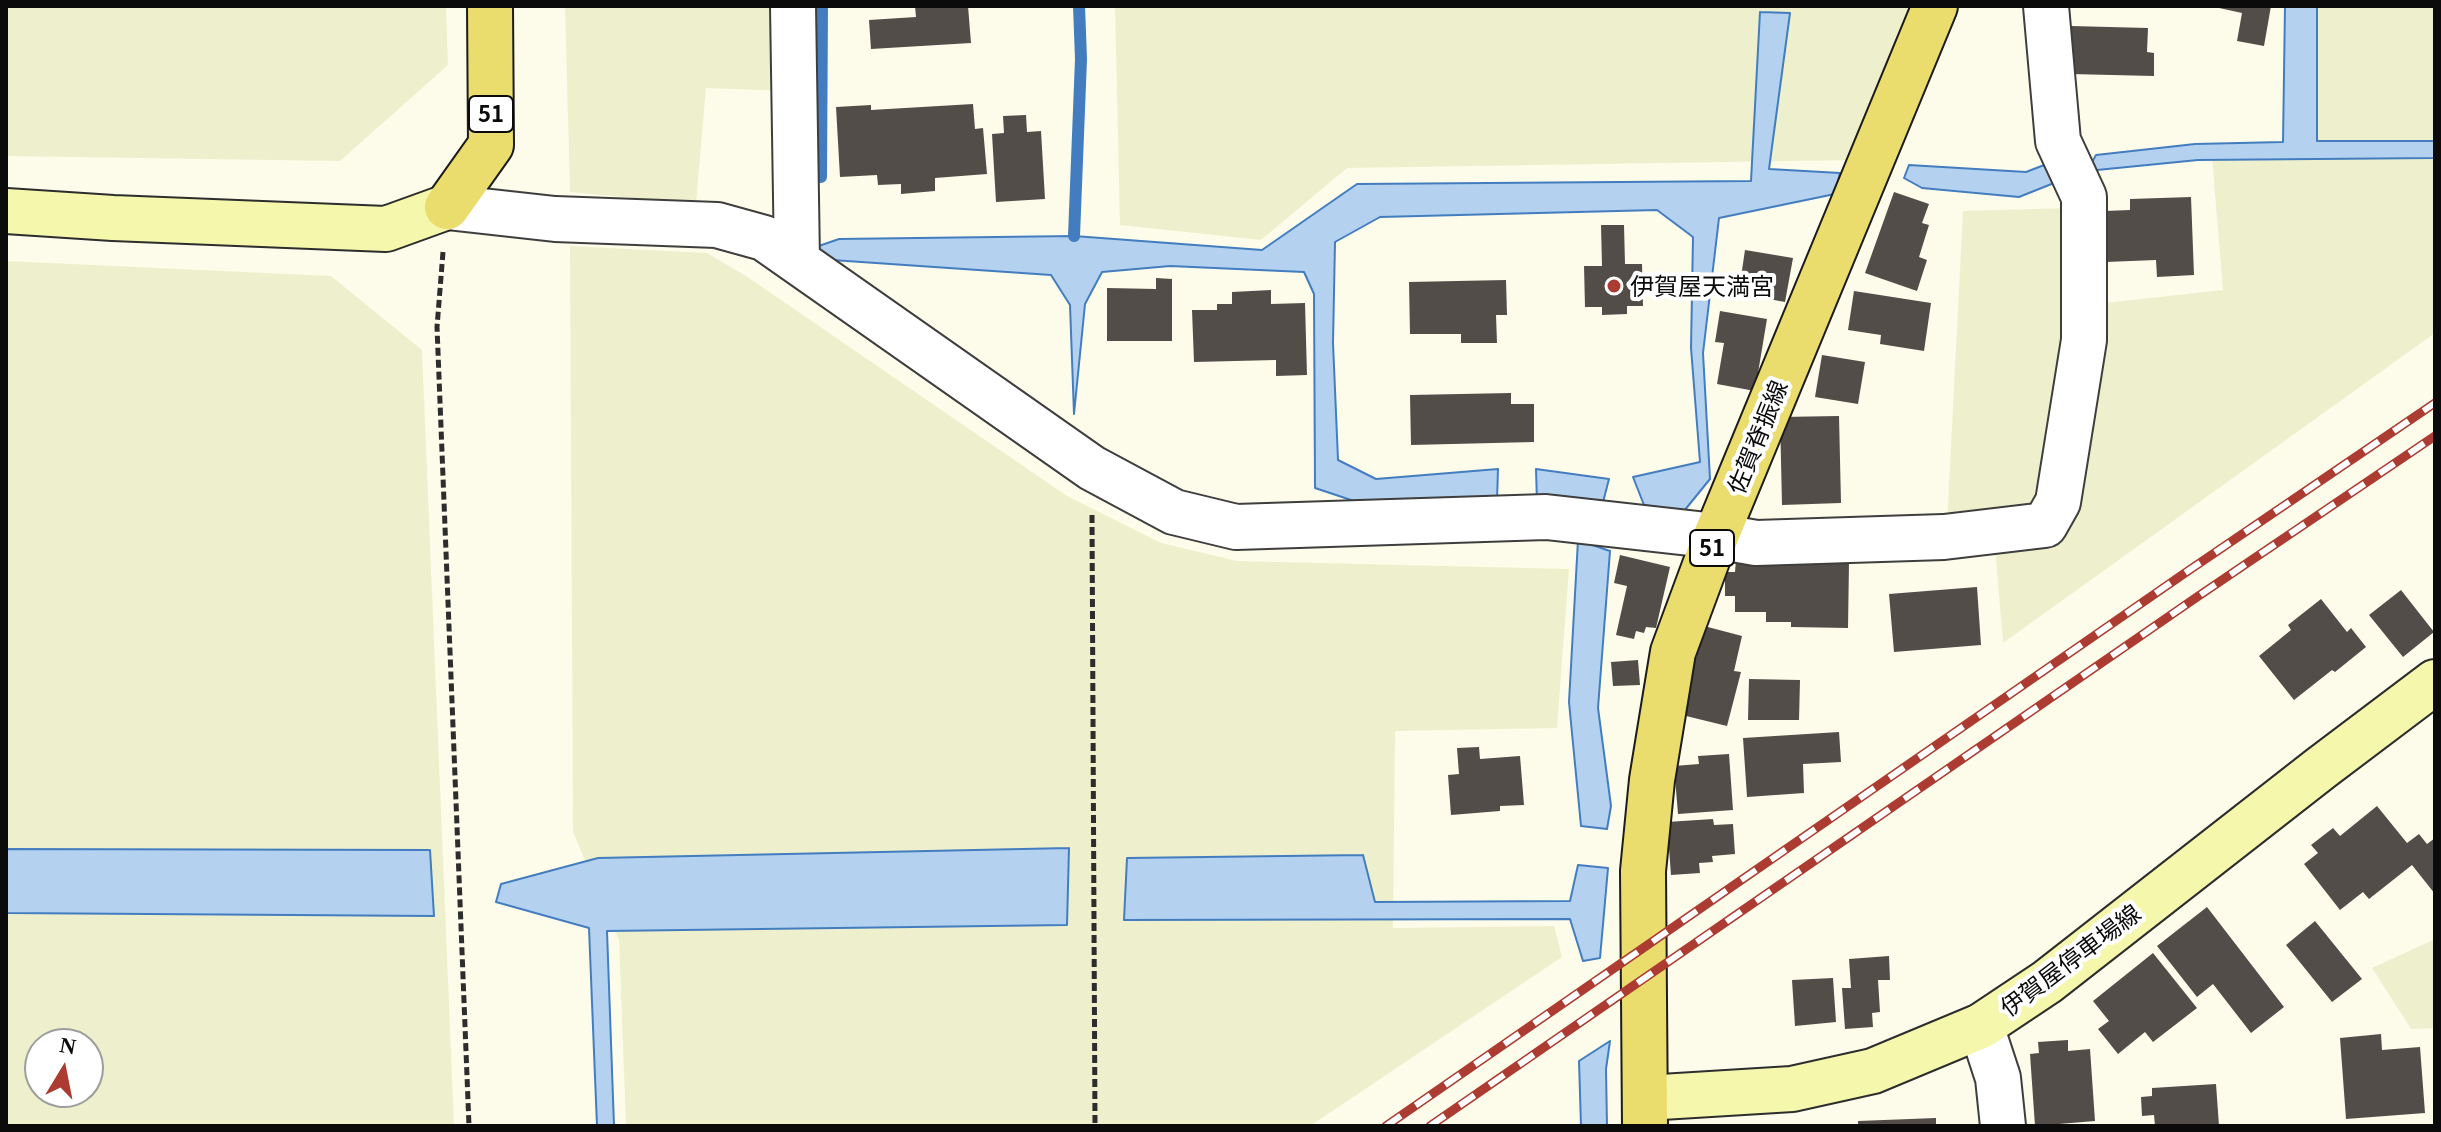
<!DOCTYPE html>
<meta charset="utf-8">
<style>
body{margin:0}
#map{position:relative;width:2441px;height:1132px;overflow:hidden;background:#fdfcea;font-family:Georgia,serif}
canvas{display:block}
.frame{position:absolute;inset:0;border:8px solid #0b0b0b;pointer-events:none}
.north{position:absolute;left:24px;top:1028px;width:80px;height:80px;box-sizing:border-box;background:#fff;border:2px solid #9d9d9d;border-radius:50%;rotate:10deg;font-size:22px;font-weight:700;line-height:32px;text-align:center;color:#0b0b0b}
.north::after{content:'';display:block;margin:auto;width:28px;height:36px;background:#ac3b32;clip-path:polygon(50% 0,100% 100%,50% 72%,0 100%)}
</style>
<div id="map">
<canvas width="2441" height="1132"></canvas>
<div class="frame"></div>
<div class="north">N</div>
</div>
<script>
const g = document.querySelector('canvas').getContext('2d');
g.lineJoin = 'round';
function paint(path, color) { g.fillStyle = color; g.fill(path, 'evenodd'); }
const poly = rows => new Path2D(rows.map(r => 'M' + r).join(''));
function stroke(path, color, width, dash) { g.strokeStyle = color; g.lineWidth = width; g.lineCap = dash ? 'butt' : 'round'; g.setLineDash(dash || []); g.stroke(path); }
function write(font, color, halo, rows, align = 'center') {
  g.font = font + ' Georgia,"Noto Sans JP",serif'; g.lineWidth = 8; g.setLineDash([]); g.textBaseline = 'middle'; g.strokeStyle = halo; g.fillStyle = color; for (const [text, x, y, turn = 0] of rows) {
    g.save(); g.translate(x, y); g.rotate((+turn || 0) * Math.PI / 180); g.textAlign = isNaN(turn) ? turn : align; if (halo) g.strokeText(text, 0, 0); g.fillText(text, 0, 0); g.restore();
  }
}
paint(poly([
 [6,6,446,6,448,65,340,161,6,156],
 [565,6,783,6,786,91,706,88,696,204,570,192],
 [1115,6,1918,6,1854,160,1347,168,1261,240,1120,225],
 [2310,6,2435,6,2435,333,2003,643,1993,522,1947,524,1963,211,2071,208,2068,307,2223,290,2212,157,2303,145],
 [570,246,707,253,746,276,1067,496,1161,543,1237,561,1569,569,1557,728,1395,731,1393,928,1554,926,1562,957,1310,1126,626,1126,619,940,573,832],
 [6,261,331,276,422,350,454,1126,6,1126],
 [40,1044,88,1044,88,1092,40,1092],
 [2435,939,2435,1028,2411,1029,2372,968]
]), '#eef0cd');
const water = poly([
 [2285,6,2317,6,2317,141,2435,141,2435,158,2198,160,2087,171,2096,155,2195,144,2283,142,2285,6],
 [1760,12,1790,13,1769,169,1840,173,1835,194,1719,218,1703,353,1710,479,1684,511,1644,505,1633,477,1700,462,1691,348,1693,237,1657,210,1380,217,1335,242,1333,343,1338,460,1376,479,1498,469,1497,501,1372,507,1315,488,1314,294,1304,272,1170,266,1102,272,1085,304,1074,414,1070,305,1051,275,832,260,813,248,839,239,1074,236,1262,250,1357,184,1751,181,1760,12],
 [2052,162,2054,183,2019,197,1922,188,1904,178,1909,165,2026,172,2052,162],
 [1536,469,1609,479,1602,506,1537,503,1536,469],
 [1578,540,1610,551,1598,708,1611,806,1607,829,1581,826,1569,702,1578,540],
 [1069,848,1067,925,607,931,614,1126,597,1126,589,928,496,902,501,884,598,858,1069,848],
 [6,849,430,850,434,916,6,913,6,849],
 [1363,855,1375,902,1570,901,1578,865,1608,868,1600,958,1583,961,1570,919,1124,920,1127,858,1363,855],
 [1610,1041,1606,1069,1607,1126,1581,1126,1579,1061,1610,1041]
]);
paint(water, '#b4d2ef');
stroke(water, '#437dbf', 2);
stroke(poly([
 [821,177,822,6],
 [1074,236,1081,59,1079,6]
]), '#437dbf', 12);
paint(poly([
 [915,6,968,6,971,43,871,49,869,20,916,17],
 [2210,6,2271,6,2264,46,2237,41,2242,13],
 [2071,26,2148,28,2147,52,2154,53,2154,76,2070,74],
 [973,104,975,129,983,128,987,174,935,178,935,191,901,194,901,184,878,185,877,175,840,177,836,107,871,105,871,110],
 [1026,115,1027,132,1041,131,1045,199,996,202,992,134,1004,133,1003,116],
 [1894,192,1929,204,1922,223,1929,225,1919,257,1927,260,1917,291,1865,273],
 [2191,197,2194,275,2157,277,2156,260,2106,262,2104,211,2130,210,2130,199],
 [1601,225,1624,225,1625,264,1642,264,1643,306,1627,306,1627,314,1602,315,1602,307,1585,307,1584,266,1602,266],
 [1745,250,1793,258,1785,302,1747,295,1750,278,1741,277],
 [1156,278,1172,279,1172,341,1107,341,1107,288,1156,289],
 [1506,280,1507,315,1496,315,1497,343,1461,343,1461,334,1410,334,1409,282],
 [1271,290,1271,304,1305,303,1307,375,1276,376,1276,360,1194,362,1192,310,1217,310,1217,304,1232,304,1232,292],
 [1854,291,1931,303,1924,351,1880,344,1881,335,1848,330],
 [1720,311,1767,319,1755,391,1717,384,1724,343,1715,342],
 [1822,355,1865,362,1858,404,1815,397],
 [1511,393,1511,404,1534,404,1534,442,1411,445,1410,395],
 [1839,416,1841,503,1782,505,1780,417],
 [1620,555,1670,567,1656,628,1646,627,1644,633,1636,631,1634,639,1616,635,1627,586,1614,583],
 [1736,560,1849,562,1848,628,1791,627,1791,622,1766,622,1766,612,1735,612,1735,596,1725,596,1725,572,1735,572],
 [1977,587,1981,645,1894,652,1889,594],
 [2401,590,2434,632,2403,657,2369,615],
 [2321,599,2347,632,2351,628,2366,647,2335,672,2332,670,2294,700,2259,656,2291,630,2288,625],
 [1704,626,1742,636,1734,671,1741,672,1727,726,1682,715],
 [1638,660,1640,685,1613,686,1611,662],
 [1749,679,1800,680,1799,720,1748,720],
 [1839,732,1841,762,1803,764,1804,793,1747,797,1743,738],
 [1479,747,1480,759,1520,756,1524,805,1500,806,1500,811,1451,815,1448,775,1459,774,1457,748],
 [1729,754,1733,810,1678,814,1674,766,1699,764,1698,756],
 [2377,806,2407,843,2419,834,2427,844,2435,838,2435,894,2412,865,2369,899,2363,892,2340,910,2304,864,2318,853,2311,845,2333,828,2340,836],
 [1713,819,1714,825,1733,824,1735,854,1712,856,1713,862,1699,863,1700,873,1671,875,1667,822],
 [2207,907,2284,1007,2251,1033,2213,984,2197,997,2157,946],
 [2315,921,2362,979,2332,1002,2286,945],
 [2153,953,2197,1008,2153,1042,2145,1032,2118,1054,2098,1029,2109,1021,2093,1001],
 [1889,956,1890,980,1878,980,1880,1012,1872,1013,1873,1027,1845,1029,1842,988,1851,988,1849,959],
 [1833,978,1836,1022,1795,1026,1792,980],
 [2381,1034,2382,1050,2420,1047,2425,1113,2346,1119,2340,1038],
 [2068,1040,2068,1051,2090,1049,2095,1121,2035,1126,2030,1054,2039,1053,2038,1042],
 [2216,1084,2219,1126,2155,1126,2154,1115,2142,1116,2141,1097,2152,1096,2152,1088],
 [1936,1118,1936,1126,1858,1126,1858,1121]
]), '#524d48');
const street = poly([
 [793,6,797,261],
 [447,207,555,219,717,225,764,238,1092,468,1174,512,1236,527,1546,517,1716,536,1756,543,1944,537,2045,525,2058,502,2084,340,2084,197,2058,141,2046,6],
 [1981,1026,1998,1078,2003,1126]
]);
const secondary = poly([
 [6,211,113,218,386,229,447,207],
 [1645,1098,1792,1089,1873,1071,1981,1026,2047,982,2321,768,2435,682]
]);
const primary = poly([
 [447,207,491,145,490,6],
 [1645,1126,1643,871,1652,780,1673,652,1716,536,1935,6]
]);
stroke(street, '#3e3e3e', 48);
stroke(secondary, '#2d2d2d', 48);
stroke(primary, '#1c1c1c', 48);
stroke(poly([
 [443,252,437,327,469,1126],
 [1092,515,1095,1126]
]), '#2d2d2d', 5, [8, 4]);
stroke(street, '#fff', 44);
stroke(secondary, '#f5f7ac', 44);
stroke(primary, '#eadc6d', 44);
const rail = poly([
 [1386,1126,2185,573,2435,403],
 [1430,1126,2197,597,2435,436]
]);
stroke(rail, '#ac3b32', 9);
stroke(rail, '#fff', 6, [18]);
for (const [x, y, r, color] of [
 [1614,286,8,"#ac3b32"]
]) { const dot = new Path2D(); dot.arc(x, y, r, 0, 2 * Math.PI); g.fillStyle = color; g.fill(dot); stroke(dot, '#fff', 3); }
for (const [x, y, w] of [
 [491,114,44],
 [1712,548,44]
]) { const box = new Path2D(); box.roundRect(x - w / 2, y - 18, w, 36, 6); g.fillStyle = '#fff'; g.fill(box); stroke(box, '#0b0b0b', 2); }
write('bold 22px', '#0b0b0b', null, [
 ["51",491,114],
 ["51",1712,548]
]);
write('24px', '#0b0b0b', '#fff', [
 ["伊賀屋天満宮",1630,286]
], 'left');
write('24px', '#0b0b0b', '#fff', [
 ["佐賀脊振線",1757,437,-68],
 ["伊賀屋停車場線",2070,960,-37]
]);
</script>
